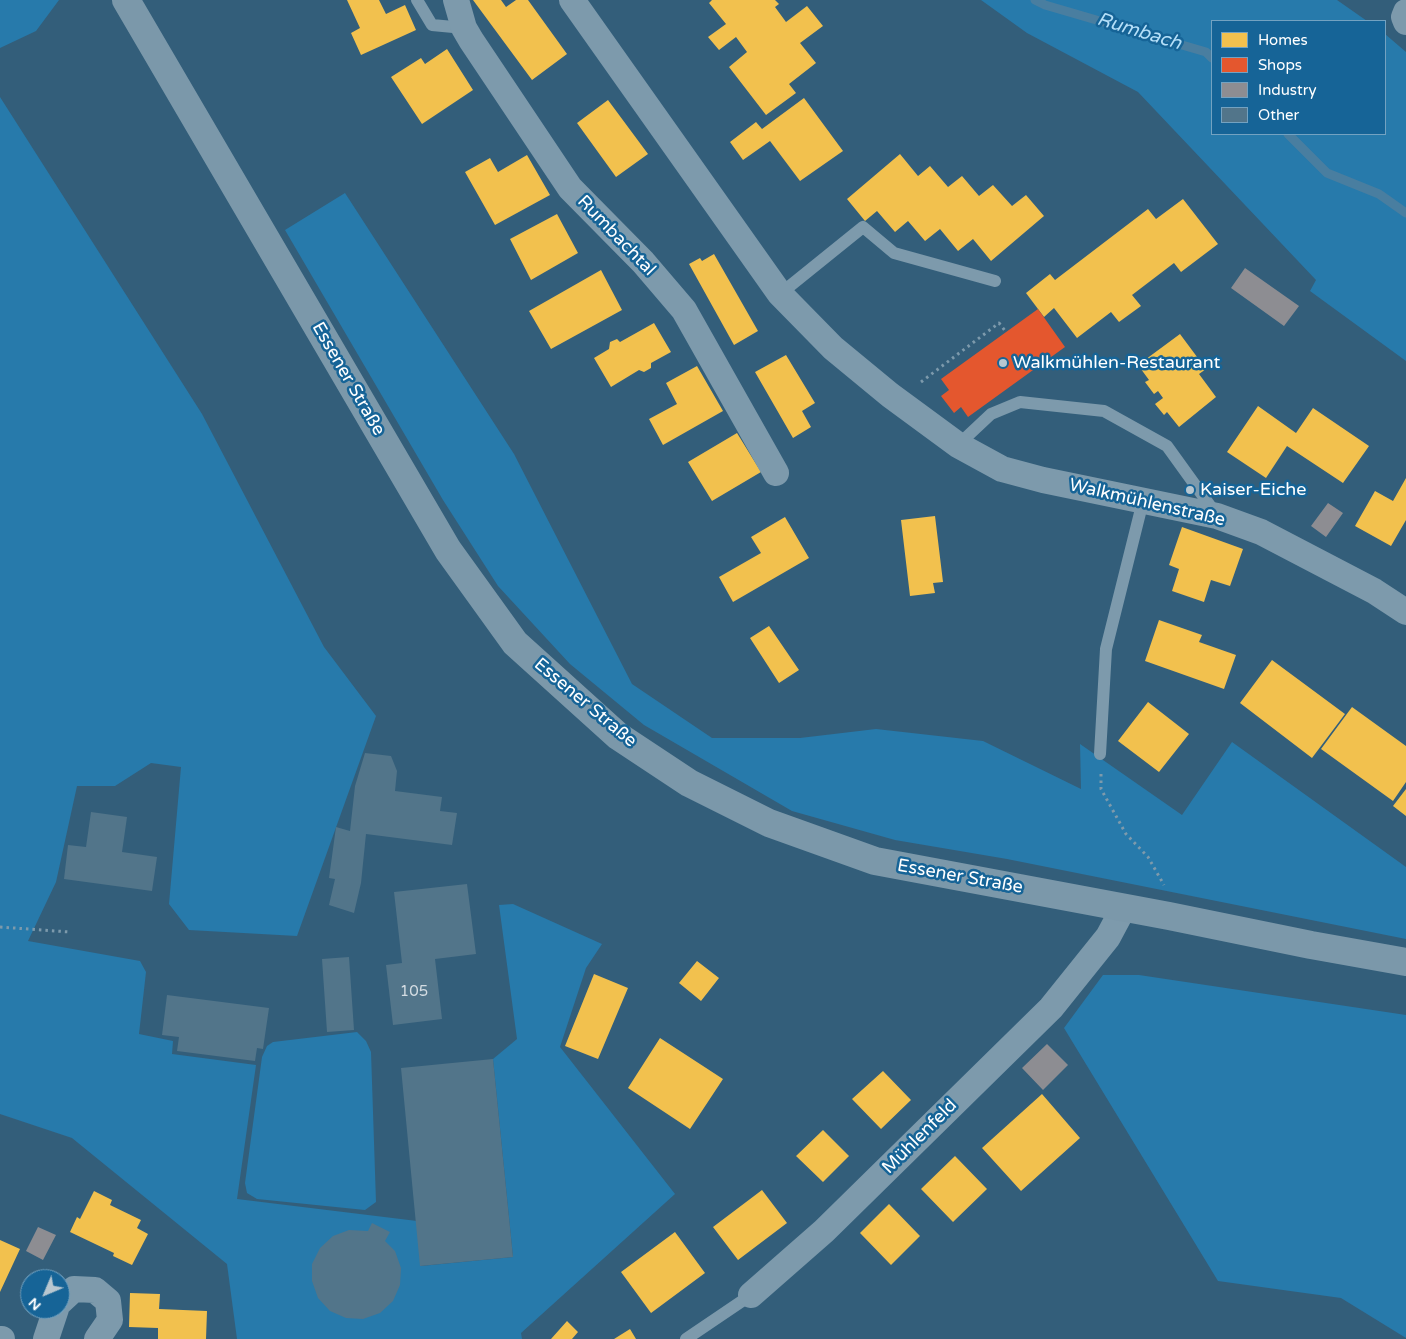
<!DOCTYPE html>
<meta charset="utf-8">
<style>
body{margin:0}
#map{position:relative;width:1406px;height:1339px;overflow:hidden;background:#335e7a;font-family:"Varela Round",sans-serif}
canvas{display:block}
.legend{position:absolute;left:1211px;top:20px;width:175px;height:115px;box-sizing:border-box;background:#166497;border:1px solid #73a2c1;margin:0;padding:6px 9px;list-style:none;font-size:15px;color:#fff}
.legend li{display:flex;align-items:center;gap:10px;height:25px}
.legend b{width:25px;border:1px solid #73a2c1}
.north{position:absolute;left:20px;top:1269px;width:50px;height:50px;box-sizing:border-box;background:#166497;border:1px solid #73a2c1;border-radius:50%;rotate:225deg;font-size:14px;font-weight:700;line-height:20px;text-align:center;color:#fff}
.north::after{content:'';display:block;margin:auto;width:18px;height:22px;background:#b8c7d0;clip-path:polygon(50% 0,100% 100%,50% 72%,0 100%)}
</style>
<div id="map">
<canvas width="1406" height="1339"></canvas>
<ul class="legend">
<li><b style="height:14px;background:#f2c14e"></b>Homes</li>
<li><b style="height:14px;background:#e4572e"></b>Shops</li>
<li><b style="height:14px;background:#8d8d92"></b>Industry</li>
<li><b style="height:14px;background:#52758a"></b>Other</li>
</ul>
<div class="north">N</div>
</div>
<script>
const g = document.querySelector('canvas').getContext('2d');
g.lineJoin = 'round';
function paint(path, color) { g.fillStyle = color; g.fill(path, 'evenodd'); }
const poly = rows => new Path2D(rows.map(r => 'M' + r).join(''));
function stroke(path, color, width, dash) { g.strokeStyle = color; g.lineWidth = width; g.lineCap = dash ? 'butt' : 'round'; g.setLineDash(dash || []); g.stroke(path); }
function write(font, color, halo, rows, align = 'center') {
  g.font = font + ' "Varela Round",sans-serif'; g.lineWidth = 5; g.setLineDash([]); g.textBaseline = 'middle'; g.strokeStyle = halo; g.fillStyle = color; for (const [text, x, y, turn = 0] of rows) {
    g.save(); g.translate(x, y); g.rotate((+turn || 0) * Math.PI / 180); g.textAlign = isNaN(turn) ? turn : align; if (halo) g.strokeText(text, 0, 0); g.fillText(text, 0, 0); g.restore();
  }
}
paint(poly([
 [0,0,59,0,36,31,0,48],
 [981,0,1337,0,1367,21,1212,21,1212,134,1385,134,1385,34,1406,52,1406,361,1310,291,1316,280,1138,92,1027,33],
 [0,97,202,414,324,647,376,716,297,936,189,930,169,904,181,767,151,763,115,786,77,786,56,882,28,941,140,961,146,972,139,1034,173,1041,172,1054,256,1065,237,1199,417,1221,421,1266,513,1257,493,1059,517,1039,499,905,513,904,602,944,586,968,560,1047,675,1194,521,1333,522,1339,237,1339,227,1264,72,1138,0,1114],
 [345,193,514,454,632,684,712,738,800,738,876,729,983,741,1081,789,1080,744,1182,815,1232,742,1406,867,1406,939,1007,859,895,840,792,811,644,725,570,664,498,586,443,500,285,230],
 [1103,975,1139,975,1406,1015,1406,1338,1341,1298,1218,1281,1064,1028],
 [357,1032,366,1041,371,1052,376,1202,365,1210,257,1199,247,1193,245,1183,262,1057,267,1046,273,1042]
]), '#277aab');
paint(poly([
 [347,0,379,0,386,14,405,5,416,30,361,55,351,33,360,28],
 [473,0,501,0,506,7,516,0,528,0,567,54,532,80],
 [712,0,775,0,779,4,775,7,786,22,807,6,823,26,800,43,816,63,789,84,796,93,766,115,729,67,747,52,736,37,719,50,708,37,726,24,709,3],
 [447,49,473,90,422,124,391,77,421,58,425,64],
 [804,98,843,151,800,181,770,141,743,160,730,142,756,122,762,129],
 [608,100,648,154,616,177,577,123],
 [900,154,918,176,930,166,948,187,962,176,979,196,993,185,1012,206,1026,195,1044,216,991,261,973,239,958,251,940,229,925,241,908,221,895,232,877,211,865,221,847,199],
 [527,155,550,195,495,225,465,172,490,158,498,172],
 [1183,199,1218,244,1181,272,1174,263,1132,295,1141,306,1119,322,1111,312,1077,338,1054,308,1044,317,1026,293,1050,274,1055,280,1148,209,1156,219],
 [557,214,578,253,531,280,510,239],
 [714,254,758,331,734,345,689,264,700,258,702,261],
 [601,270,622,310,551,349,529,311],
 [654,323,671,352,651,363,651,368,644,372,639,370,611,387,594,358,609,349,610,342,617,339,620,342],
 [1180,334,1206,369,1199,374,1216,397,1179,427,1167,412,1164,415,1155,404,1163,398,1158,391,1154,394,1145,382,1149,380,1138,365],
 [786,355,815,403,802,411,811,427,793,438,755,372],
 [697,366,723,411,663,445,649,419,677,404,666,383],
 [1258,406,1296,433,1313,408,1369,446,1343,483,1287,446,1266,478,1227,452],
 [737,433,761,472,712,501,688,462],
 [1406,478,1406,520,1391,546,1355,526,1375,491,1393,501],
 [935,516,943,582,933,583,935,593,910,596,901,520],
 [785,517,809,558,733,602,719,577,761,553,751,537],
 [1182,527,1243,549,1230,586,1211,580,1204,602,1172,591,1179,569,1169,565],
 [1159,620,1202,635,1199,642,1236,655,1224,689,1145,661],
 [769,626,799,670,779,683,750,638],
 [1272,660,1345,714,1312,758,1240,703],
 [1148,702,1189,734,1159,772,1118,741],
 [1352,707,1406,746,1406,782,1393,801,1321,749],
 [1406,789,1406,816,1393,806],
 [697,961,719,978,701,1001,679,983],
 [594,974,628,988,598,1059,565,1046],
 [660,1038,723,1079,690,1129,628,1088],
 [883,1071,911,1100,881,1129,852,1099],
 [1042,1094,1080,1138,1021,1191,982,1148],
 [823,1130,849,1156,823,1182,796,1156],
 [955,1156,987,1189,953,1222,921,1189],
 [762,1190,787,1223,738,1260,713,1227],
 [94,1191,112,1200,110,1205,141,1220,137,1228,148,1234,132,1265,113,1256,114,1253,70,1232,77,1217,80,1219],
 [889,1204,920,1236,891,1265,860,1233],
 [675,1232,705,1273,651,1313,621,1272],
 [0,1240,20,1249,0,1292],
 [130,1293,160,1294,159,1309,207,1311,206,1339,158,1339,158,1328,129,1327],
 [567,1321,578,1332,572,1339,551,1339],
 [630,1329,636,1339,614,1339]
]), '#f2c14e');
paint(poly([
 [1038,309,1065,347,968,417,961,407,954,413,941,396,949,390,941,379]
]), '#e4572e');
paint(poly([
 [1245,268,1299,306,1284,326,1231,288],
 [1328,503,1343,513,1326,537,1311,526],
 [1047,1044,1068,1065,1043,1090,1022,1068],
 [38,1227,56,1235,43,1260,26,1251]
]), '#8d8d92');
stroke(poly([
 [1035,0,1045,5,1206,52,1212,58],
 [1288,134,1327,173,1379,194,1406,213]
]), '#497ea0', 9);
paint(poly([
 [365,753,391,756,397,771,395,791,442,797,440,811,457,813,452,845,366,834,361,883,354,913,329,905,335,879,329,878,336,827,350,831,355,786],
 [91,812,127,817,122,852,157,857,152,891,64,879,68,845,86,847],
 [467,884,476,954,435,959,442,1019,393,1025,386,965,402,963,394,892],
 [349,957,354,1030,327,1032,322,959],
 [167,995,269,1008,263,1049,257,1048,255,1061,177,1051,179,1037,162,1035],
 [493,1059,513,1257,420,1266,401,1068],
 [372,1223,390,1232,385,1241,395,1251,401,1268,400,1285,393,1301,380,1313,363,1319,346,1318,330,1311,318,1298,312,1281,312,1264,320,1248,333,1236,349,1230,368,1231]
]), '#52758a');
stroke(poly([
 [921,382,999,323,1006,332],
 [1101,774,1101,789,1126,834,1148,857,1164,885],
 [0,927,70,932]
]), '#7d9aac', 3, [2.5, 4]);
stroke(poly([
 [417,0,432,25,464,28],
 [780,294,863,227,894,253,995,281],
 [958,445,991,414,1020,402,1104,411,1167,446,1216,514],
 [1100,754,1106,649,1143,501],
 [686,1339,751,1295]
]), '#7d9aac', 12);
stroke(poly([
 [456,0,464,28,471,40,570,188,643,262,684,310,776,473],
 [572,0,780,294,833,348,890,395,958,445,1002,469,1043,480,1217,516,1261,532,1374,591,1406,612],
 [1406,12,1404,17,1406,22],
 [751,1295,824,1231,1051,1008,1108,937,1124,907],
 [60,1302,74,1289,95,1290,108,1301,110,1320,97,1339],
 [0,1339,2,1339],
 [46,1339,56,1309]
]), '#7d9aac', 26);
stroke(poly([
 [126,0,448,550,515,643,618,736,689,783,769,823,875,861,1169,916,1311,945,1406,962]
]), '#7b98aa', 28);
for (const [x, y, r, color] of [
 [1003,363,5,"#b8c7d0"],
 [1190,490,5,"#b8c7d0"]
]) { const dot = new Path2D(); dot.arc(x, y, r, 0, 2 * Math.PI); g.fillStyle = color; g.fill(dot); stroke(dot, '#166497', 2); }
write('15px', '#d4dce2', null, [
 ["105",414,992]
]);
write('18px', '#fff', '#166497', [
 ["Rumbachtal",616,236,46],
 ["Essener Straße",348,379,60],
 ["Walkmühlenstraße",1147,503,13],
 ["Essener Straße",585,703,40],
 ["Essener Straße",960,877,10],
 ["Mühlenfeld",920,1137,-45]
]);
write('18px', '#fff', '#166497', [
 ["Walkmühlen-Restaurant",1013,363],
 ["Kaiser-Eiche",1200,490]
], 'left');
write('italic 19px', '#b5dff8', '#166497', [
 ["Rumbach",1139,32,17]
]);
</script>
